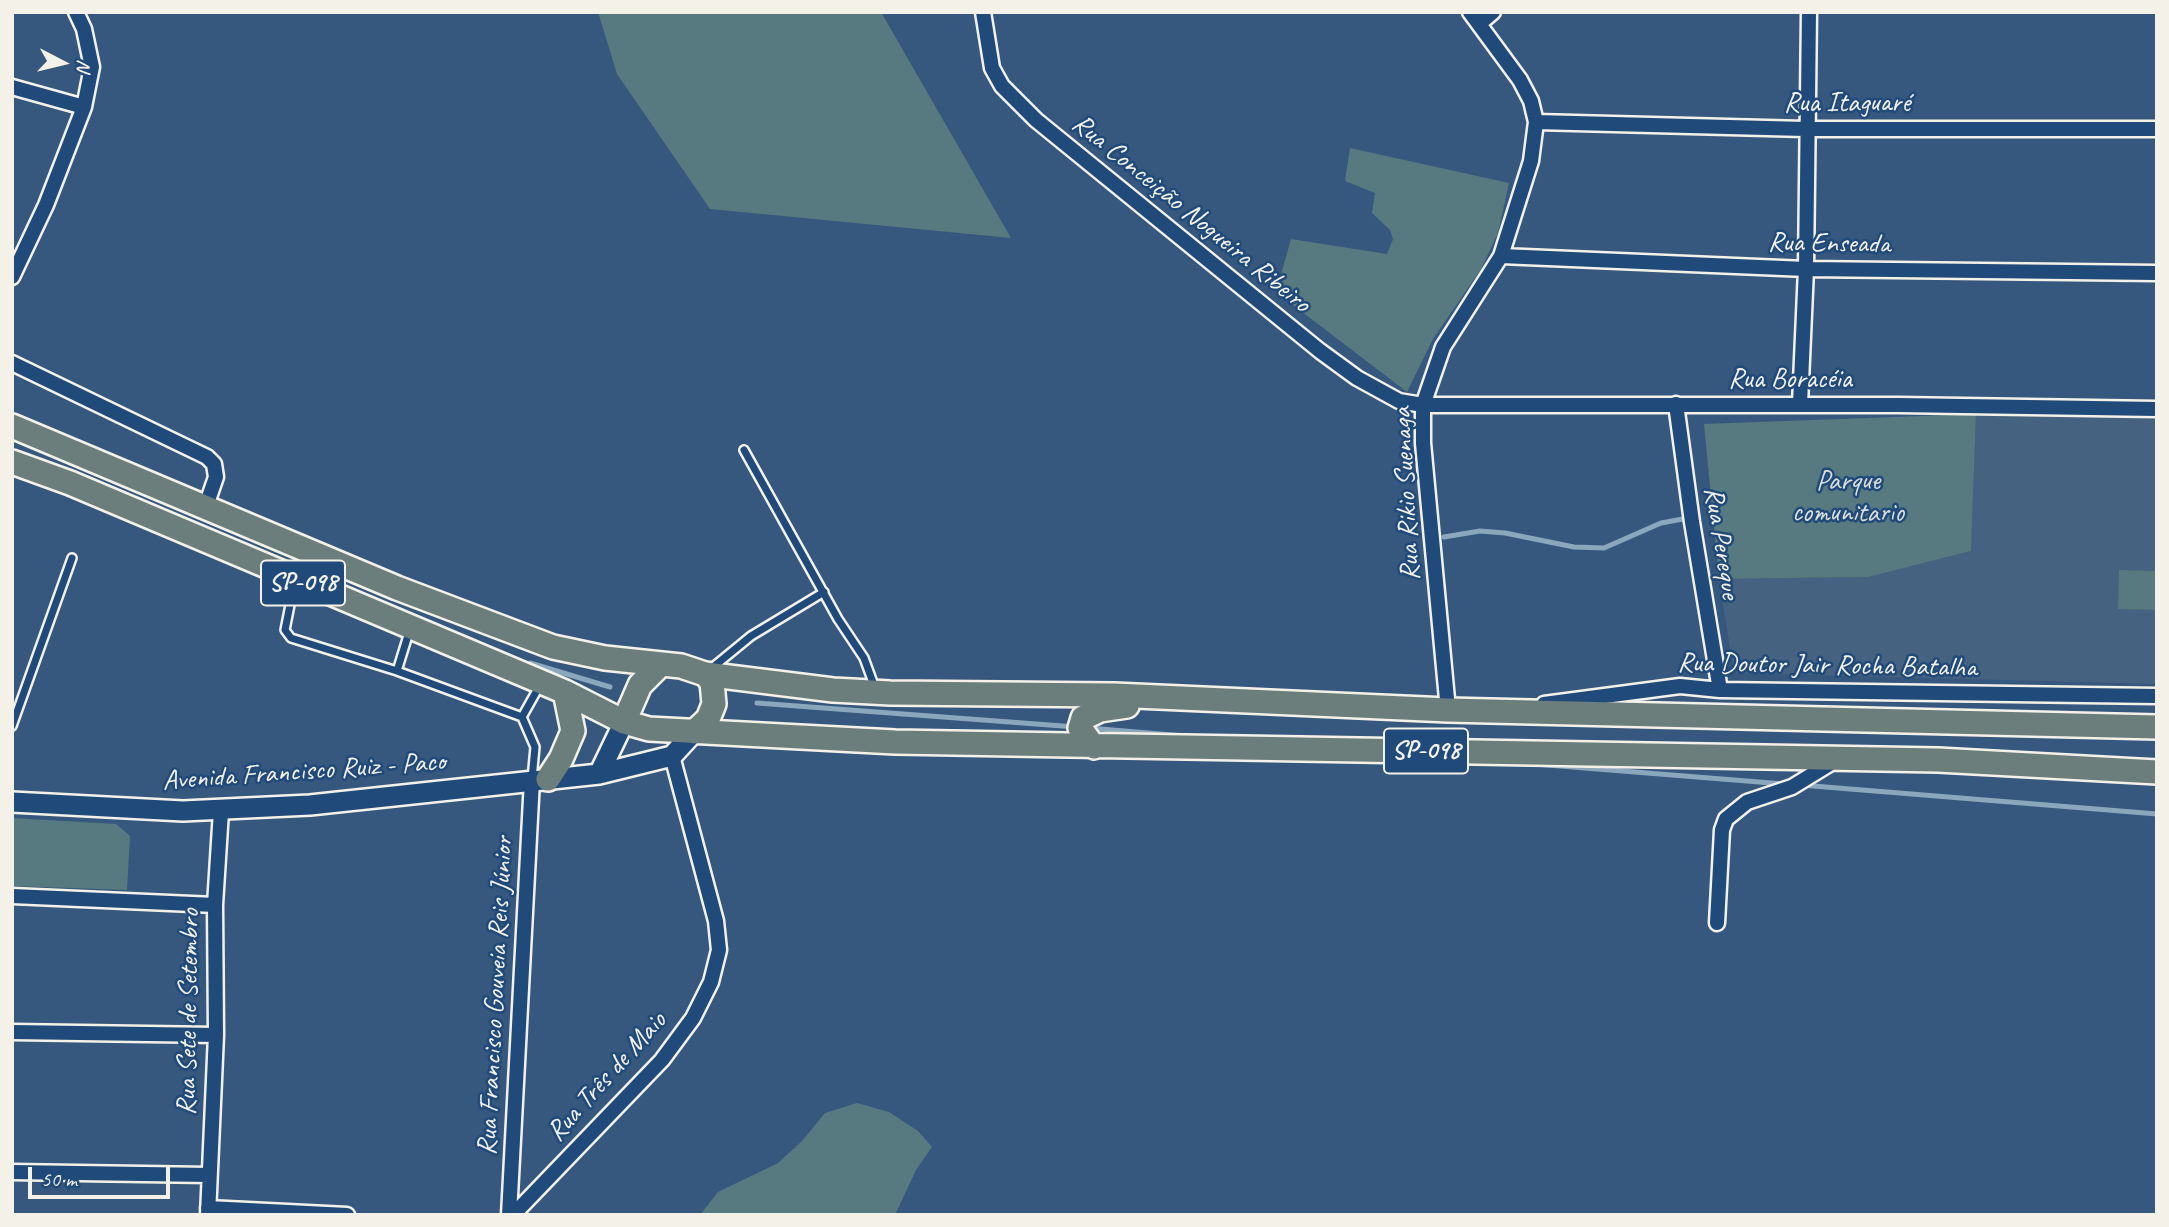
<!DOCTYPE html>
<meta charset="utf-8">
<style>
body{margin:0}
#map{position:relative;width:2169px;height:1227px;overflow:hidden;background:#36587e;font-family:Caveat,sans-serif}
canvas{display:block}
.frame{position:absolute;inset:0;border:14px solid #f4f1e8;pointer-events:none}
.north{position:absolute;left:28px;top:28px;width:70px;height:70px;-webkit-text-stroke:5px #1f4a7a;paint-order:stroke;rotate:97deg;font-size:19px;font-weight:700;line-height:28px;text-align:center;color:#f4f1e8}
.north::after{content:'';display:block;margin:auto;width:24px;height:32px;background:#f4f1e8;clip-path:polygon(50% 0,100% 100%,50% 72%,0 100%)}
.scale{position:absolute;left:28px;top:1167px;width:142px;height:32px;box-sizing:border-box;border:4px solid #f4f1e8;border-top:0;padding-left:9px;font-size:21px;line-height:24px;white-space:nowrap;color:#f4f1e8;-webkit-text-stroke:5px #1f4a7a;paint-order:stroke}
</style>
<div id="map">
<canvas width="2169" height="1227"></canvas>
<div class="frame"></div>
<div class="north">N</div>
<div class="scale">50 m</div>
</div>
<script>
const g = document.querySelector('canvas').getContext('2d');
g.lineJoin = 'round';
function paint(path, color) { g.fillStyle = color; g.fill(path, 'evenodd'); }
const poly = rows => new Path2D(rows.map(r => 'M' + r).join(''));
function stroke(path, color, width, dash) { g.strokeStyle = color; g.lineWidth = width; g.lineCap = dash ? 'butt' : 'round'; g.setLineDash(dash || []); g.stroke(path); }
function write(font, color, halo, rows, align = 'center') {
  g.font = font + ' Caveat,sans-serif'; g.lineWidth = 5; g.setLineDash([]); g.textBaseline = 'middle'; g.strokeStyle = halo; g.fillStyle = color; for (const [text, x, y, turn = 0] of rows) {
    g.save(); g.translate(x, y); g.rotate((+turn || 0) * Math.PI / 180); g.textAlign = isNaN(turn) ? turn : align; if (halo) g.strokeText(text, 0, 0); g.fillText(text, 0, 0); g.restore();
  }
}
paint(poly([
 [1976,414,2157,417,2157,684,1734,673,1719,579,1868,577,1971,551]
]), '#466281');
paint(poly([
 [598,12,881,12,1011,238,710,209,617,74],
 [1350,148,1509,183,1498,233,1481,269,1433,339,1407,392,1276,292,1291,239,1387,254,1393,239,1390,230,1372,213,1375,193,1345,181],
 [1976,414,1971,551,1868,577,1719,579,1704,424],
 [2119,570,2157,571,2157,610,2118,609],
 [12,818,116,824,130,836,127,890,12,886],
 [857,1103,889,1112,918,1131,932,1147,916,1170,895,1215,700,1215,718,1192,778,1163,802,1141,825,1113]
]), '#567a7f');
stroke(poly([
 [1444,537,1480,531,1505,533,1574,547,1604,548,1661,523,1683,519],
 [530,663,610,687],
 [757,703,1076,727],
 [1089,728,1184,736],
 [1535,764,1784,784],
 [1801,785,2157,814]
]), '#8aa7bd', 5);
const service = poly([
 [744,450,838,619,864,658,875,688],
 [295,580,285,630,291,638,397,671,522,717,540,685],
 [712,668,751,636,824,592],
 [397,671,410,629],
 [522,717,535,747,532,779],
 [12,726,72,558]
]);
const minor = poly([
 [983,12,992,68,1002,86,1036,120,1320,351,1357,378,1399,401,1423,405,1898,405,2157,409],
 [1479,24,1493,12],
 [12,87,84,107],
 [1536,122,1805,129,2157,129],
 [1501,256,1806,269,2157,273],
 [12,277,46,205,84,107,92,67,84,29,76,12],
 [12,363,207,457,214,464,216,477,206,506],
 [1676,404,1692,522,1720,690],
 [1800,404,1806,269,1809,12],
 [1544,704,1680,686,1720,690,2157,696],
 [1448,710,1423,443,1423,405,1443,347,1501,256,1531,161,1536,122,1531,101,1520,80,1470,12],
 [12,896,215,905],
 [1717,923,1722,830,1726,819,1747,802,1792,787,1836,760],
 [12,1032,216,1035],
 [12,1172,209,1175],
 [208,1208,347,1215],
 [208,1215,216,1035,215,905,221,811],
 [509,1215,532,780],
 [513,1215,662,1060,693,1018,711,982,719,950,716,921,672,756]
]);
const tertiary = poly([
 [599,774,624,722],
 [12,802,183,811,310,805,599,774,672,756,694,732]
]);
const primary = poly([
 [12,426,397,588,553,647,605,658,681,666,705,674,833,690,890,693,1114,695,1448,710,2157,727],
 [12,462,70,483,565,692,624,722,649,729,895,742,1938,760,2157,772],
 [624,722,640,685,661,664],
 [694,732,708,719,714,704,712,682,705,674],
 [1094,747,1080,728,1083,718,1100,710,1127,706],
 [548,779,561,759,573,731,565,692]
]);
stroke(service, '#f4f1e8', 12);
stroke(minor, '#f4f1e8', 19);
stroke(tertiary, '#f4f1e8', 24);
stroke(primary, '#f4f1e8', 28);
stroke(service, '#1f4a7a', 7);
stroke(minor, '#1f4a7a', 14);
stroke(tertiary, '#1f4a7a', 19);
stroke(primary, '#6c7e7c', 23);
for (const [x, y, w] of [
 [303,583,84],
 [1426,751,84]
]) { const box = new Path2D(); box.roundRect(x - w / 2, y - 22.5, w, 45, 5); g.fillStyle = '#1f4a7a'; g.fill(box); stroke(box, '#f4f1e8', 2); }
write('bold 26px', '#f4f1e8', null, [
 ["SP-098",303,583],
 ["SP-098",1426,751]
]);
write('28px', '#f4f1e8', '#1f4a7a', [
 ["Rua Itaguaré",1847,104],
 ["Rua Conceição Nogueira Ribeiro",1191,214,39],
 ["Rua Enseada",1829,244,1],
 ["Rua Boracéia",1790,380],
 ["Rua Rikio Suenaga",1407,494,-93],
 ["Rua Pereque",1721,543,81],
 ["Rua Doutor Jair Rocha Batalha",1827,666,1],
 ["Avenida Francisco Ruiz - Paco",304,772,-4],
 ["Rua Francisco Gouveia Reis Júnior",496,996,-87],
 ["Rua Sete de Setembro",189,1012,-89],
 ["Rua Três de Maio",607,1077,-48]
]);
write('28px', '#dcdfd8', '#1f4a7a', [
 ["Parque",1848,482],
 ["comunitario",1848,514]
]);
</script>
